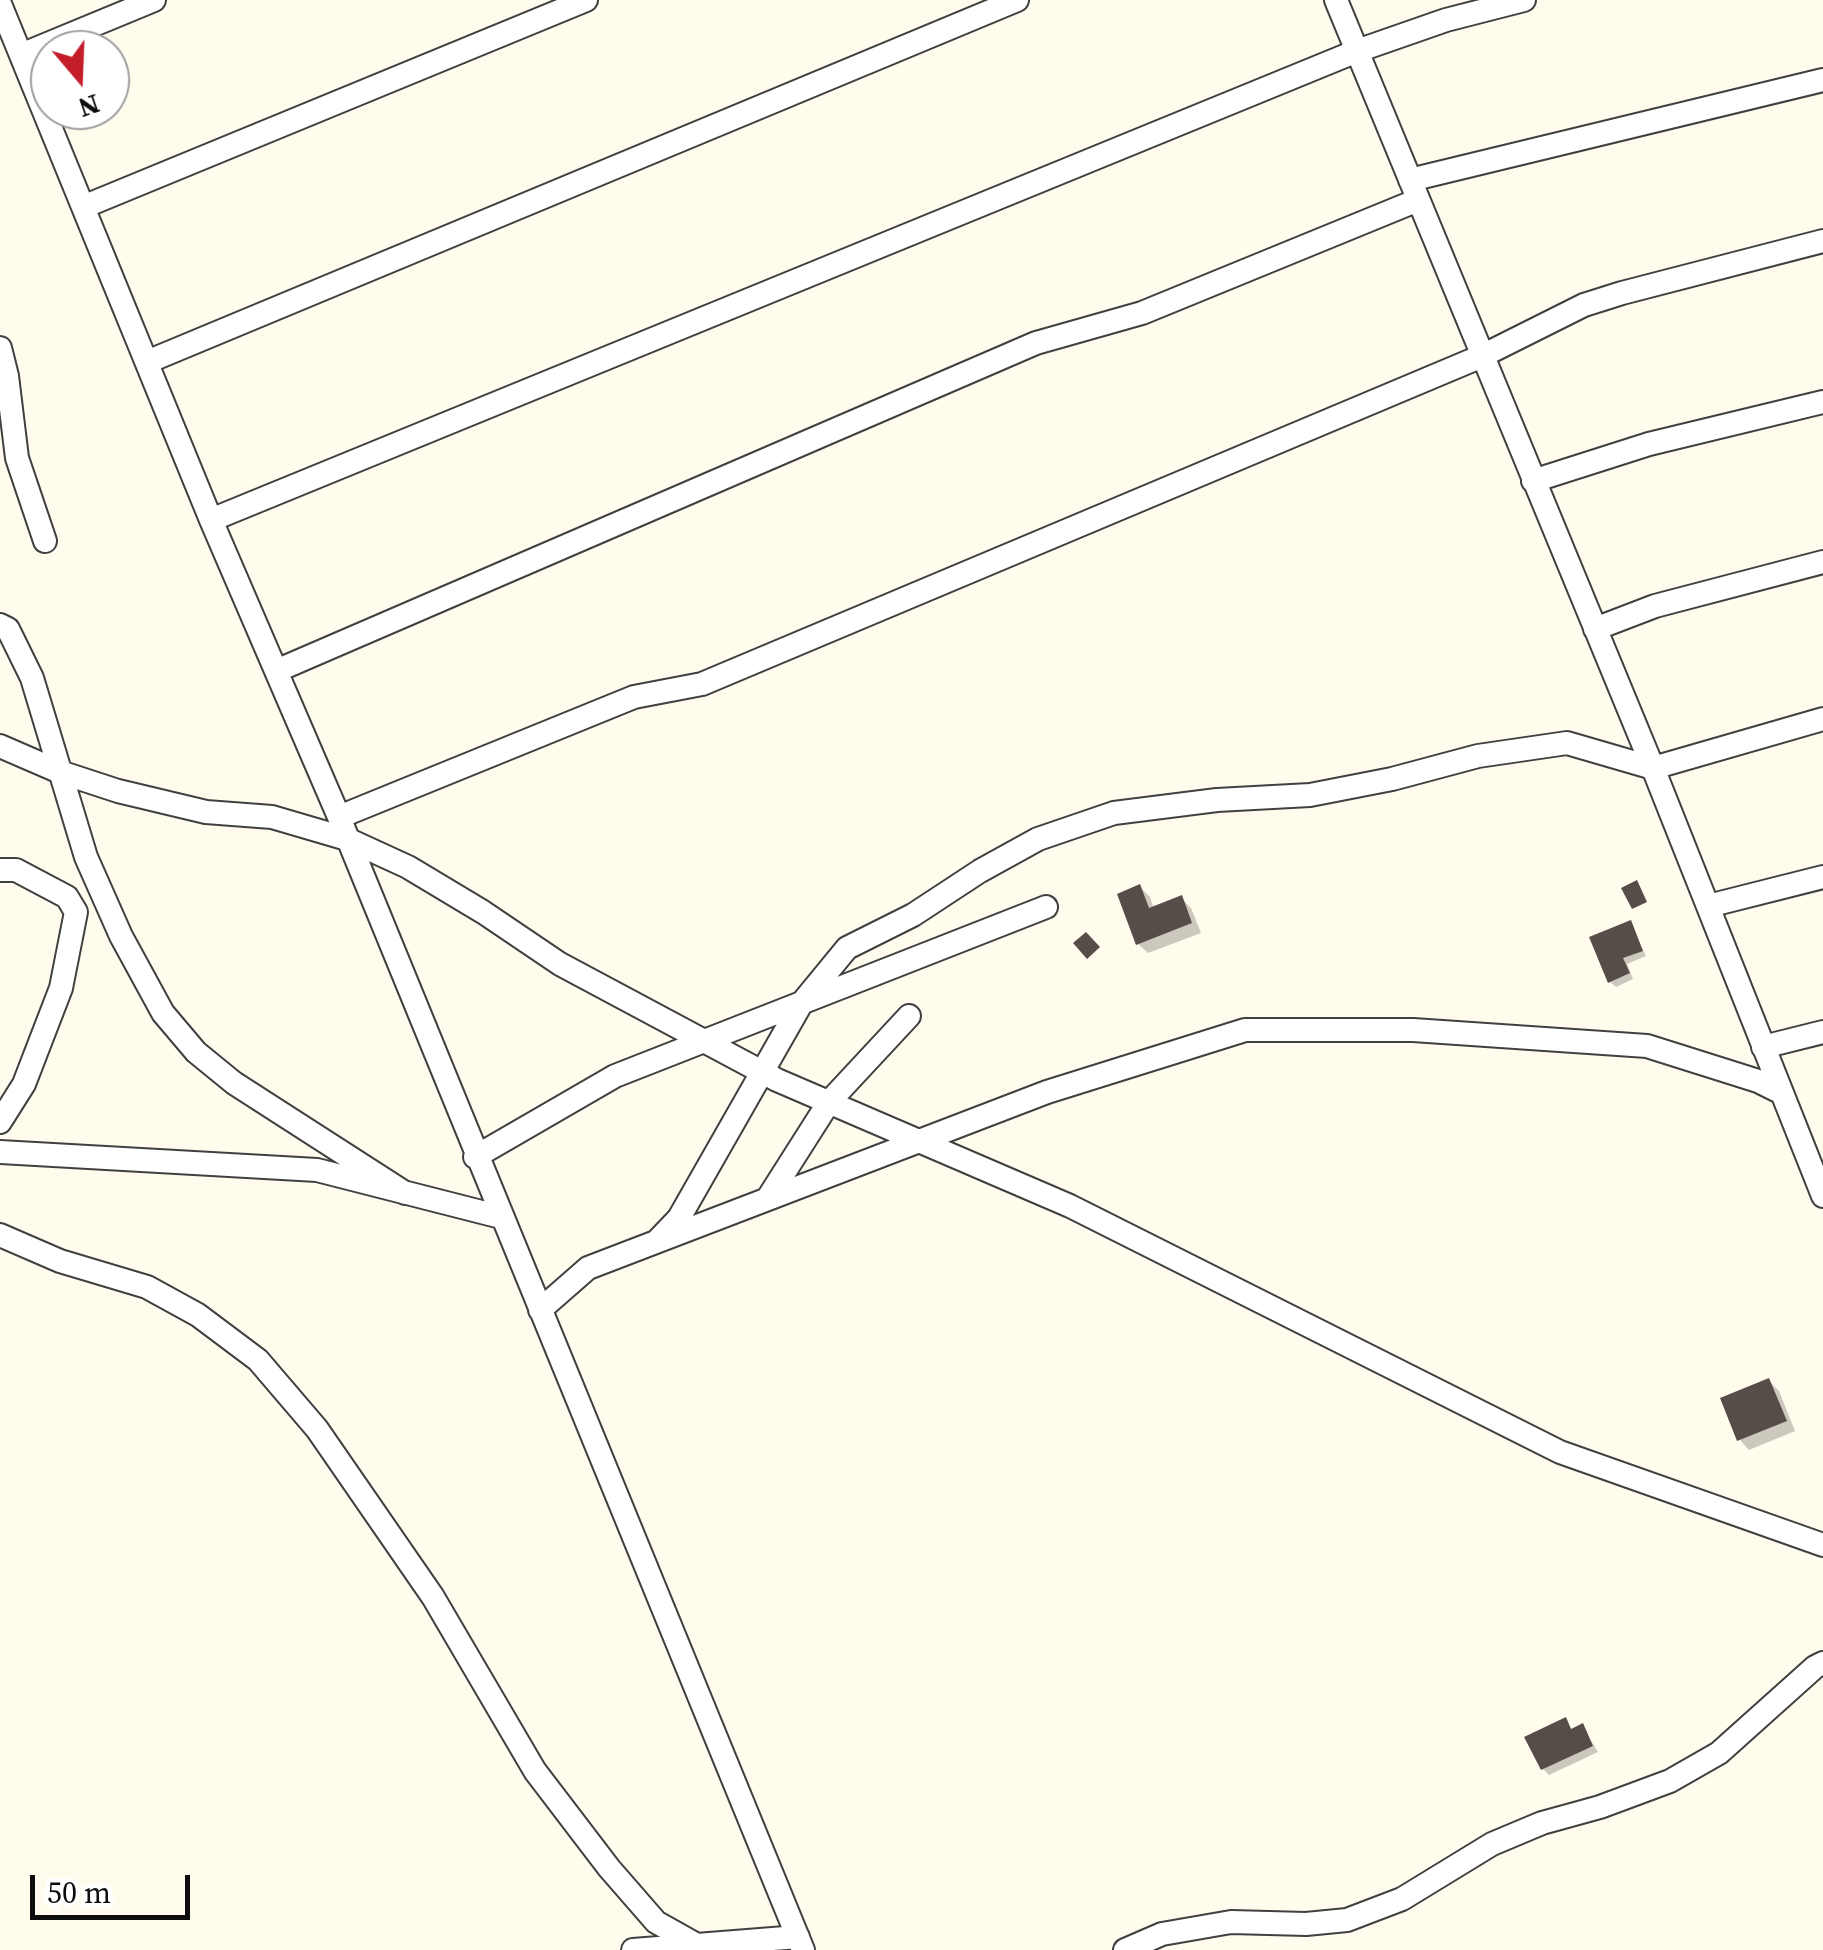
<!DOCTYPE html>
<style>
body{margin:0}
#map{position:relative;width:1823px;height:1950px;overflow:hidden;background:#fffbed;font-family:"Source Serif 4",serif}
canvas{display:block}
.north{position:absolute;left:30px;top:30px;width:100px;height:100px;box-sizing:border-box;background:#fff;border:2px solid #9e9e9e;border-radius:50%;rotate:161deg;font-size:28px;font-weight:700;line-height:40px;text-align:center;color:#0d0d0d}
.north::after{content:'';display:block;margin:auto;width:35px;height:45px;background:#c41e2b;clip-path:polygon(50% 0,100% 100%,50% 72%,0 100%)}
.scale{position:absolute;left:30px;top:1875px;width:160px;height:45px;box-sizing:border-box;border:5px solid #0d0d0d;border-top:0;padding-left:12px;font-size:30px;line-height:35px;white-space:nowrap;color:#0d0d0d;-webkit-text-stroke:8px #fff;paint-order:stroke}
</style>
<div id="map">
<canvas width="1823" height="1950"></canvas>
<div class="north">N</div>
<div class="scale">50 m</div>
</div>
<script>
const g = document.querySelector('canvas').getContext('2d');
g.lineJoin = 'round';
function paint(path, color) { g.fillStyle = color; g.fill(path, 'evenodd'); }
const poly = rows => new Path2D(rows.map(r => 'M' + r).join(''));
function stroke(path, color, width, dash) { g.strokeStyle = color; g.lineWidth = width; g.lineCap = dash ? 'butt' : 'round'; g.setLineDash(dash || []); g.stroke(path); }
paint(poly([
 [1140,887,1150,897,1154,909,1181,898,1191,908,1201,933,1148,953,1138,944],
 [1630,923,1646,956,1627,964,1633,979,1616,987,1610,982],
 [1769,1381,1779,1391,1795,1431,1749,1450,1740,1440],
 [1565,1720,1573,1731,1582,1726,1598,1752,1549,1775,1543,1769]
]), '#0003');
paint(poly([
 [1637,880,1647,902,1632,909,1621,888],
 [1140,884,1149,908,1182,895,1192,923,1136,945,1117,894],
 [1631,920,1643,951,1623,958,1630,973,1608,983,1589,937],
 [1086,932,1100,947,1087,959,1073,943],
 [1769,1378,1787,1421,1737,1441,1720,1398],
 [1566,1717,1571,1729,1583,1723,1593,1746,1541,1770,1524,1737]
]), '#564d49');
const street = poly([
 [1336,0,1653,768,1823,1196],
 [0,4,211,520,339,817,803,1950],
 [21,55,154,0],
 [1410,180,1823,80],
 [83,207,586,0],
 [0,348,7,376,17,458,45,541],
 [147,362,1017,0],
 [1533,481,1649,444,1823,402],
 [211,520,1357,51,1446,20,1524,0],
 [0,625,8,629,32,678,86,857,121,936,163,1013,196,1052,234,1083,405,1193],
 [1595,629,1655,606,1823,562],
 [276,671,1036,343,1142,313,1418,200],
 [0,746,60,772,118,791,206,812,272,817,347,839,408,867,483,912,560,964,777,1080,1070,1206,1560,1452,1823,1545],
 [339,817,634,697,702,684,1482,356,1584,305,1622,293,1823,241],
 [0,870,16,870,67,897,76,912,61,988,24,1084,0,1122],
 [1708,906,1823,877],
 [1763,1047,1823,1032],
 [0,1152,317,1170,501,1217],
 [475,1157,615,1076,1046,907],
 [768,1198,829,1102,909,1016],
 [0,1235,60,1261,147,1287,198,1315,258,1360,317,1429,433,1597,535,1771,609,1868,656,1922,697,1945],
 [656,1242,679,1218,801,1004,847,948,913,915,980,871,1038,839,1114,813,1217,800,1310,795,1392,779,1478,756,1567,743,1653,768,1823,719],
 [540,1310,588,1268,1047,1092,1245,1030,1413,1030,1647,1046,1758,1081,1782,1093],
 [633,1950,798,1937],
 [1125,1950,1162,1934,1231,1922,1306,1924,1347,1920,1402,1899,1492,1844,1542,1823,1600,1807,1670,1781,1719,1753,1815,1667,1823,1663]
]);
stroke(street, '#404040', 26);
stroke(street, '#fff', 22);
</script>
